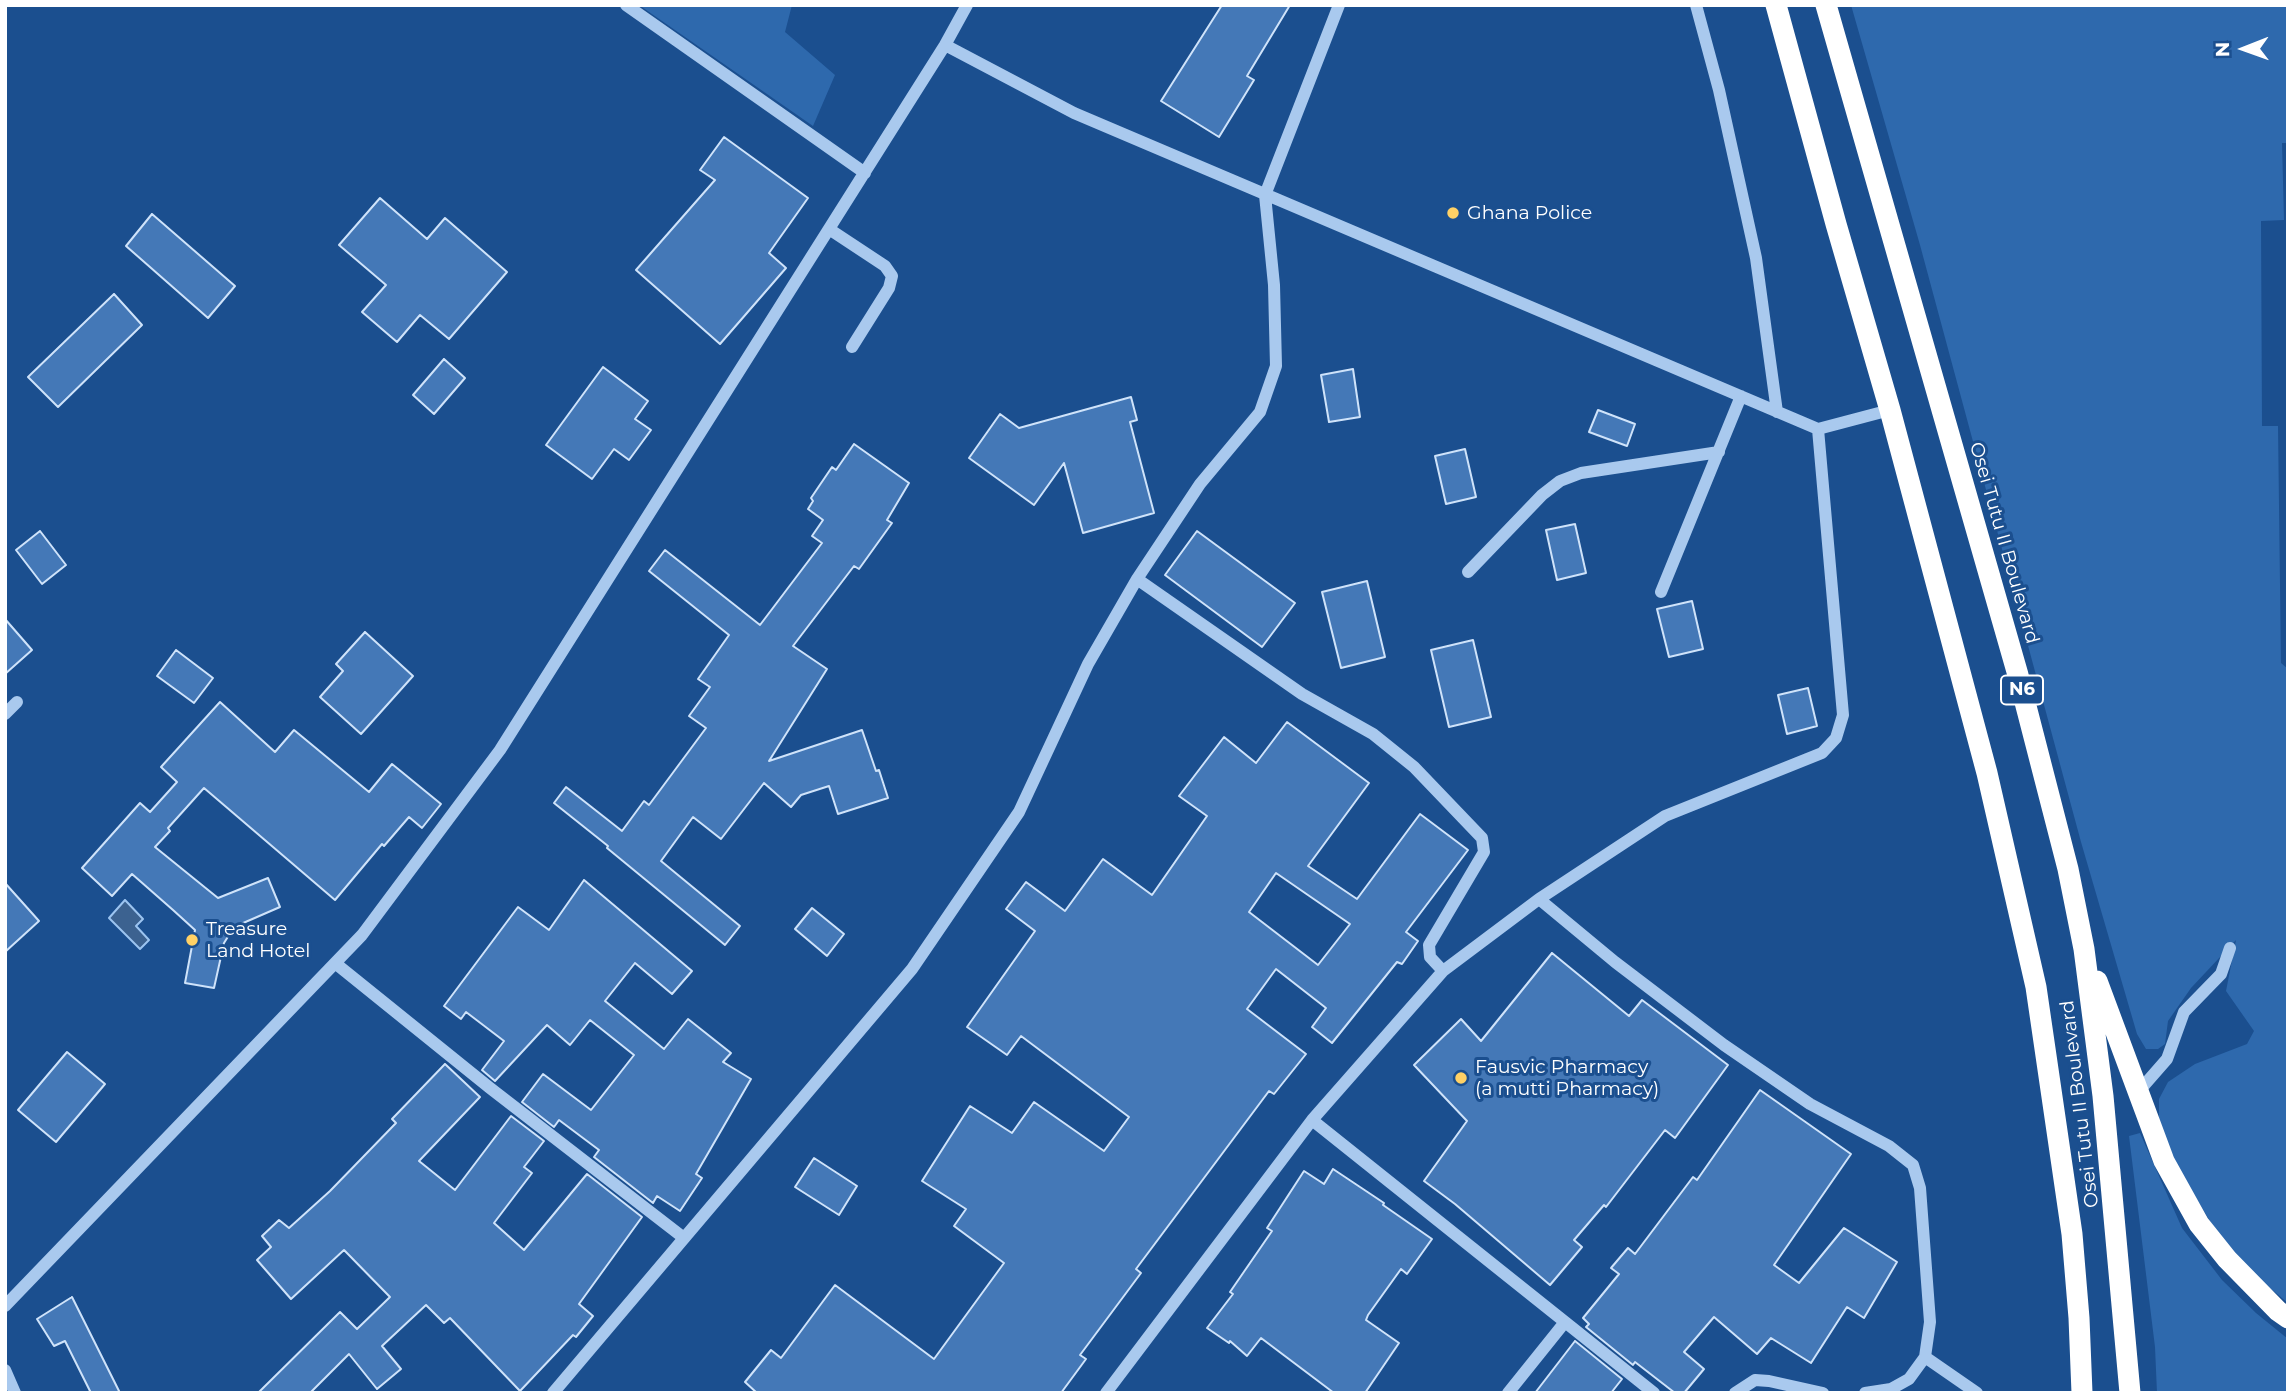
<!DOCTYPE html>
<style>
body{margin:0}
#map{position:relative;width:2293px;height:1398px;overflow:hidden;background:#1b4f8f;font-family:Montserrat,sans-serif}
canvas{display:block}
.frame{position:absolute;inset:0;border:7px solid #fff;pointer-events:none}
.north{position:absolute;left:2209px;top:14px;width:70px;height:70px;-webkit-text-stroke:5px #1b4f8f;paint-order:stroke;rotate:269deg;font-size:19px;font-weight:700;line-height:28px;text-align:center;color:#fff}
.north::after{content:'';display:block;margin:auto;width:24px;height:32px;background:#fff;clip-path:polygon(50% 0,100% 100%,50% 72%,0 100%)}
</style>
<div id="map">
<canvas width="2293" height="1398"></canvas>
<div class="frame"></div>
<div class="north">N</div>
</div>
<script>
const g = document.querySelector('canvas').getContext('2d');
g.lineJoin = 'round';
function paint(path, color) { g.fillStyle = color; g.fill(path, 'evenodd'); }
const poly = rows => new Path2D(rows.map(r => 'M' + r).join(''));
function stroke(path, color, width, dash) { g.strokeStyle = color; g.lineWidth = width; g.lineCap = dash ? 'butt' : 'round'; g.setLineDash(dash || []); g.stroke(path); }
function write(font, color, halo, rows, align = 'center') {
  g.font = font + ' Montserrat,sans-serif'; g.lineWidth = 6; g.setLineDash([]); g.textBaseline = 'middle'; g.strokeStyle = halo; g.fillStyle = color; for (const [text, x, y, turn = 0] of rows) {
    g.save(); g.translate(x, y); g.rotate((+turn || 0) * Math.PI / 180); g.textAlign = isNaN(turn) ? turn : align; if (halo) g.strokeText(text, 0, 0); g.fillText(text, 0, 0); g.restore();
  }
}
paint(poly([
 [639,5,792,5,785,32,835,75,813,126],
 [1851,5,2288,5,2288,143,2282,143,2284,220,2261,221,2262,426,2278,426,2281,663,2288,669,2288,1303,2254,1275,2222,1241,2172,1158,2159,1125,2159,1099,2168,1082,2195,1064,2247,1044,2254,1031,2226,991,2236,940,2191,988,2168,1021,2165,1044,2158,1049,2146,1049,2137,1034,2081,842,1920,245],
 [2140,1133,2182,1228,2222,1280,2256,1313,2288,1339,2288,1393,2157,1393,2155,1347,2129,1136]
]), '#2e69ad');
const water = poly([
 [125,900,143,919,136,926,149,940,140,949,109,918,125,900]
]);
paint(water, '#3c6290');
stroke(water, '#9cc4f0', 2);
const building = poly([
 [1222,5,1290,5,1247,76,1254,80,1219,137,1161,101,1222,5],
 [724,137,808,198,769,253,786,268,720,344,636,270,715,180,700,170,724,137],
 [380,198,427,239,445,218,507,272,449,339,420,315,397,342,362,312,386,285,339,245,380,198],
 [152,214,235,286,208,318,126,246,152,214],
 [114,294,142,325,58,407,28,377,114,294],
 [444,359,465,378,434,414,413,395,444,359],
 [603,367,648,401,635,419,651,430,629,460,614,449,592,479,546,445,603,367],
 [1353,369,1360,417,1329,422,1321,375,1353,369],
 [1131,397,1137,420,1130,422,1154,513,1083,533,1064,463,1034,505,969,458,1000,414,1019,428,1131,397],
 [1598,410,1635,424,1627,446,1589,432,1598,410],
 [854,444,909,483,887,520,892,523,859,569,854,566,793,646,827,669,769,761,862,730,876,771,879,770,888,798,838,814,829,786,801,795,791,807,764,783,721,839,693,817,661,861,740,926,725,945,607,848,608,846,554,803,566,787,622,831,644,801,649,805,706,728,689,716,710,687,698,679,729,635,649,571,665,550,760,625,822,543,812,536,823,520,808,509,813,501,811,498,832,467,836,470,854,444],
 [1465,449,1476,497,1446,504,1435,456,1465,449],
 [1575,524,1586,573,1557,580,1546,530,1575,524],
 [40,531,66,565,42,584,16,550,40,531],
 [1197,531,1295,603,1262,647,1165,575,1197,531],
 [1367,581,1385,657,1341,668,1322,592,1367,581],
 [1692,601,1703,649,1669,657,1657,609,1692,601],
 [5,619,32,650,5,674,5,619],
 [365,632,413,676,361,734,320,697,343,671,336,664,365,632],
 [1473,640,1491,717,1449,727,1431,650,1473,640],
 [176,650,213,678,194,703,157,676,176,650],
 [1808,688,1817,726,1787,734,1778,695,1808,688],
 [220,702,275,752,294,730,369,792,392,764,441,804,422,828,409,817,384,846,382,844,335,900,204,788,168,828,170,831,155,847,218,898,268,878,280,907,234,927,224,943,214,988,185,983,195,930,173,910,132,874,112,896,82,868,140,803,150,812,177,782,161,767,220,702],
 [1287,722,1369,783,1308,866,1357,899,1420,814,1468,850,1406,932,1418,941,1402,964,1397,962,1332,1043,1312,1027,1326,1008,1276,969,1247,1009,1306,1054,1274,1094,1269,1091,1136,1269,1141,1273,1080,1355,1086,1359,1061,1393,757,1393,745,1382,771,1350,781,1358,835,1285,934,1359,1004,1263,954,1226,966,1209,922,1181,970,1106,1012,1133,1034,1102,1104,1151,1129,1117,1021,1036,1007,1055,967,1027,1035,931,1006,909,1026,882,1065,911,1103,859,1152,895,1207,816,1179,796,1224,737,1256,763,1287,722],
 [1276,873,1350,924,1318,965,1249,912,1276,873],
 [584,880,692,971,672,994,635,963,605,1001,664,1049,688,1019,731,1053,723,1062,751,1079,696,1174,702,1178,680,1211,657,1196,653,1203,594,1157,599,1150,559,1120,554,1127,522,1102,543,1074,591,1110,634,1055,590,1020,570,1045,547,1025,495,1081,482,1070,504,1041,466,1012,461,1019,444,1006,518,907,549,930,584,880],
 [5,883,39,921,5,952,5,883],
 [812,908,844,934,827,956,795,929,812,908],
 [1552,953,1629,1016,1642,1000,1728,1065,1675,1138,1665,1130,1606,1207,1604,1205,1574,1240,1582,1247,1550,1285,1455,1204,1424,1181,1467,1121,1414,1065,1461,1019,1481,1041,1552,953],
 [67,1052,105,1084,56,1142,18,1110,67,1052],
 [445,1064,480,1097,419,1161,455,1190,511,1116,544,1141,524,1167,532,1173,494,1223,524,1250,587,1174,642,1217,579,1304,593,1316,576,1337,573,1335,520,1391,450,1318,444,1323,426,1305,382,1346,401,1369,377,1389,349,1354,310,1393,258,1393,340,1312,357,1329,390,1297,344,1250,291,1299,257,1260,271,1247,262,1236,279,1220,289,1228,330,1191,396,1123,392,1119,445,1064],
 [1760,1090,1851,1154,1774,1265,1799,1283,1844,1228,1897,1262,1864,1318,1847,1307,1811,1363,1771,1338,1757,1354,1714,1317,1684,1352,1704,1369,1684,1393,1675,1393,1635,1362,1633,1365,1586,1327,1589,1324,1583,1318,1619,1274,1611,1268,1628,1248,1635,1254,1693,1177,1697,1180,1760,1090],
 [814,1158,857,1186,839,1215,795,1187,814,1158],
 [1333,1169,1384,1203,1383,1205,1432,1239,1407,1274,1401,1269,1368,1315,1366,1320,1399,1343,1365,1393,1334,1393,1261,1338,1247,1356,1230,1341,1229,1343,1207,1328,1233,1294,1230,1292,1272,1231,1267,1228,1304,1171,1324,1184,1333,1169],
 [72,1297,120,1393,91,1393,65,1341,54,1346,37,1319,72,1297],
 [1575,1341,1622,1379,1611,1393,1535,1393,1575,1341]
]);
paint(building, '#4478b7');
stroke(building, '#cfe3fa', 2);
stroke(poly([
 [626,5,865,173],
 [1696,5,1719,90,1756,258,1777,412],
 [945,45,1074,113,1818,429,1890,410],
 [829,229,885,266,892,276,889,288,852,347],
 [1468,572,1542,495,1560,481,1581,473,1719,452],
 [1137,579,1302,694,1373,734,1414,767,1482,838,1484,852,1429,945,1430,957,1443,971],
 [1661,592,1741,396],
 [5,714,17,702],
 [1539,899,1615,962,1724,1045,1810,1104,1889,1146,1913,1165,1920,1188,1930,1322,1925,1357,1909,1379,1891,1389,1865,1393],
 [335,963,490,1088,684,1238],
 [2139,1091,2167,1059,2184,1012,2221,974,2230,948],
 [1312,1120,1654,1393],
 [5,1306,362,935,500,750,945,45,967,5],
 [1925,1357,1977,1393],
 [5,1370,15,1393],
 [553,1393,912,969,1019,812,1088,664,1137,579,1200,484,1260,412,1276,366,1274,285,1265,195,1339,5],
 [1106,1393,1312,1120,1443,971,1539,899,1665,816,1822,753,1836,738,1843,715,1818,429],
 [1508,1393,1565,1322],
 [1735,1393,1755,1380,1769,1381,1823,1393]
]), '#a9c9ee', 12);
stroke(poly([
 [1776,5,1836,224,1890,410,1987,773,2036,987,2072,1234,2079,1318,2082,1393],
 [1826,5,2018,675,2068,869,2084,949,2103,1096,2130,1393],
 [2097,981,2164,1161,2199,1224,2227,1259,2278,1311,2288,1318]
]), '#fff', 21);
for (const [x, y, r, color] of [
 [1453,213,7,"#ffd166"],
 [192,940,7,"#ffd166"],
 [1461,1078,7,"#ffd166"]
]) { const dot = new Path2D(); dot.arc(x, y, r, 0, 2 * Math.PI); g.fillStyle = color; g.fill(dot); stroke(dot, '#1b4f8f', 2.5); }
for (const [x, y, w] of [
 [2022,690,42]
]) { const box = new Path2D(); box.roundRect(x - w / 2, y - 14.5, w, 29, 5); g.fillStyle = '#1b4f8f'; g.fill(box); stroke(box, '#fff', 2); }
write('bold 18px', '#fff', null, [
 ["N6",2022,690]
]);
write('19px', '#fff', '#1b4f8f', [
 ["Ghana Police",1467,213],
 ["Treasure",206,929],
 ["Land Hotel",206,951],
 ["Fausvic Pharmacy",1475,1067],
 ["(a mutti Pharmacy)",1475,1089]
], 'left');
write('19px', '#fff', '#1b4f8f', [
 ["Osei Tutu II Boulevard",2004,543,74],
 ["Osei Tutu II Boulevard",2080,1104,-97]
]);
</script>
